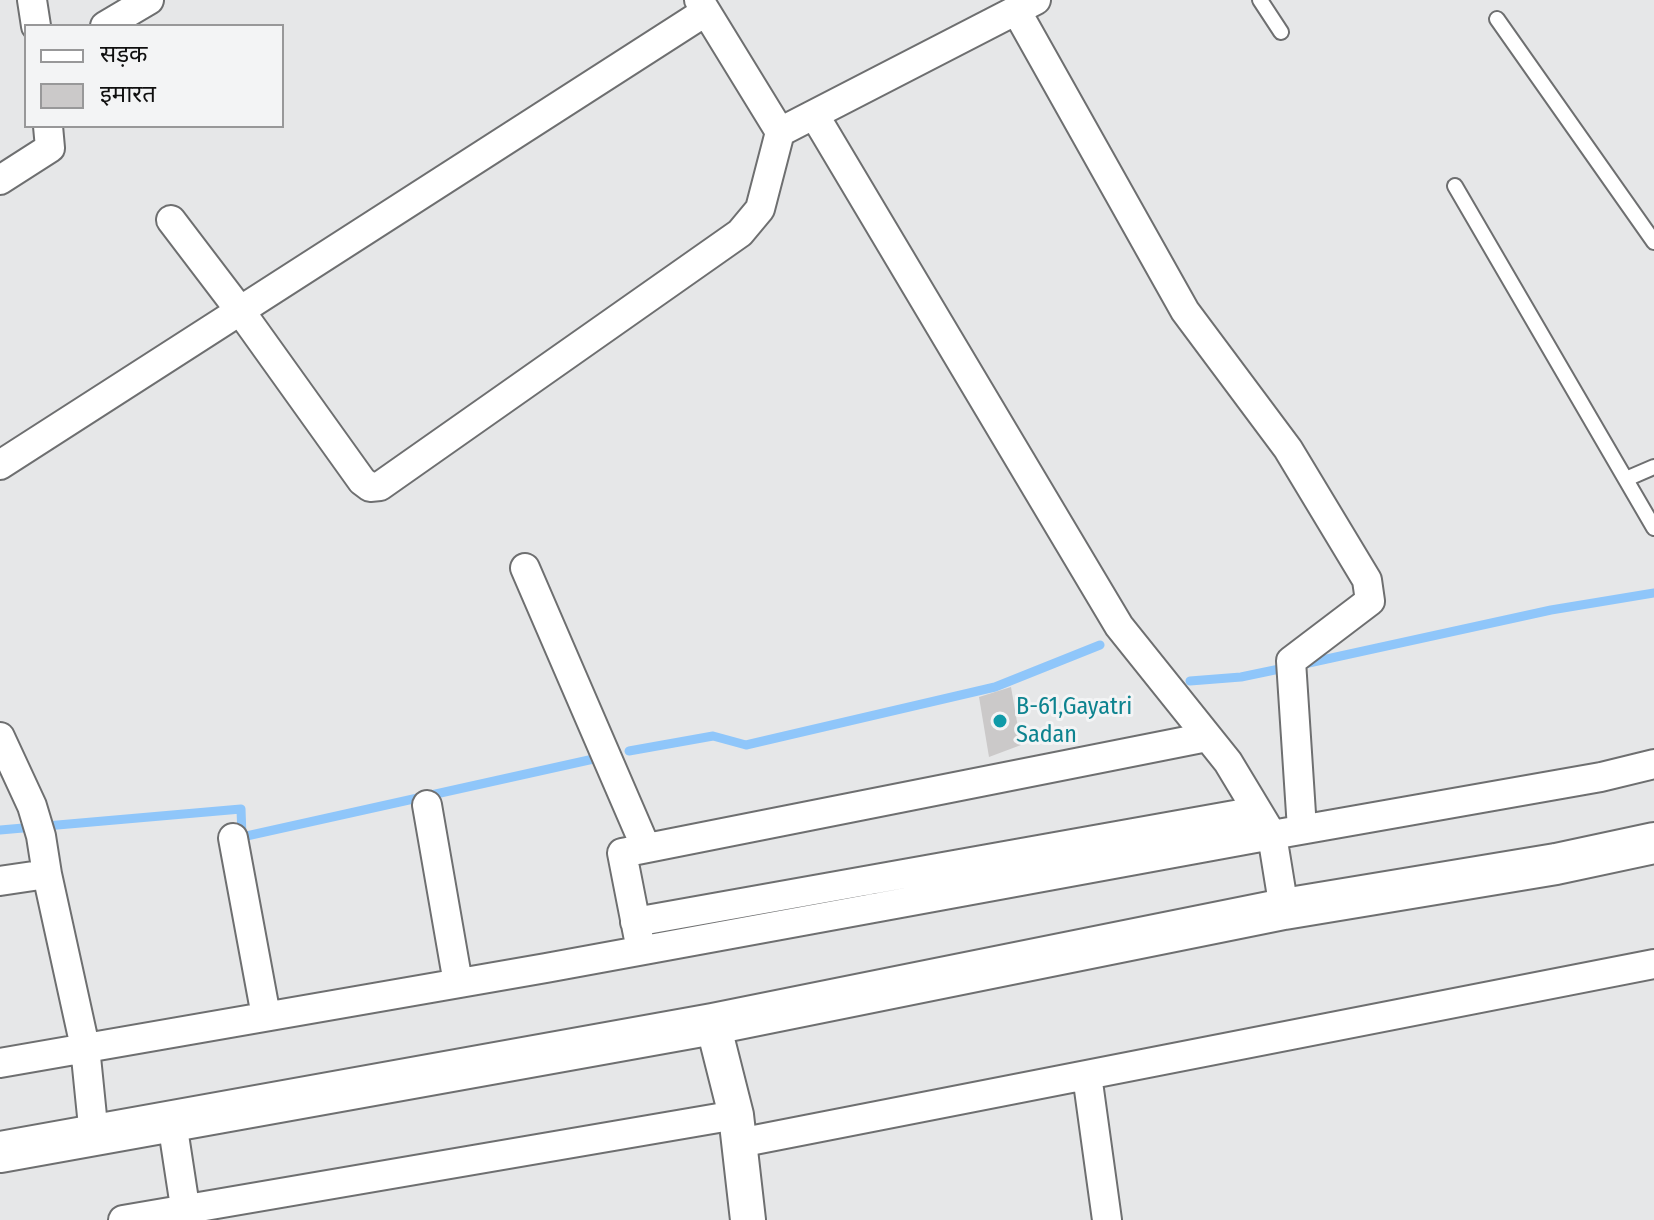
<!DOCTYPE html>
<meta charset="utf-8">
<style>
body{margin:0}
#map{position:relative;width:1654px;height:1220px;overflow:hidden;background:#e6e7e8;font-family:"Fira Sans Condensed","Noto Sans Devanagari",sans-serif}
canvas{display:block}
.legend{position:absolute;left:24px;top:24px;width:260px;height:104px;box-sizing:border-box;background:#f3f4f5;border:2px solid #989899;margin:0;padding:10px 14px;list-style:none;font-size:24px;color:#0f0f0f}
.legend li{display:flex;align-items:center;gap:16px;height:40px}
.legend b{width:40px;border:2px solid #989899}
</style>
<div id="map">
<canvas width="1654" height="1220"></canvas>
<ul class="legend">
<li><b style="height:10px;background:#fff"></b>सड़क</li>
<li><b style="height:22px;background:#cbc9c9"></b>इमारत</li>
</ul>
</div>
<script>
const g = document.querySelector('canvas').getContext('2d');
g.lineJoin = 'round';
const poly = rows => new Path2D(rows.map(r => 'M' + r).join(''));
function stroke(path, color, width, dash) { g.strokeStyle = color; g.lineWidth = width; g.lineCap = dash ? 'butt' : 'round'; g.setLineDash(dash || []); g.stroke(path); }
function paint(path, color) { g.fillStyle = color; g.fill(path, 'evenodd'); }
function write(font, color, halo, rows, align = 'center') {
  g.font = font + ' "Fira Sans Condensed",sans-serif'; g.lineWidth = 6; g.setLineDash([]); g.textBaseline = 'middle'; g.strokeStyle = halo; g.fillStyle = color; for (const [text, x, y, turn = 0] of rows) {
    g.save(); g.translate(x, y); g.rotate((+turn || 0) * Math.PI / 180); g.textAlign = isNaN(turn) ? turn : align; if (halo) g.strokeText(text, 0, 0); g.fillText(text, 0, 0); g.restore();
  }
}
stroke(poly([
 [1304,664,1551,610,1654,593],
 [1190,681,1241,677,1289,667],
 [629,751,713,736,746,745,995,687,1100,645],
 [0,830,241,809,242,837,598,758]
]), '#8fc6fa', 9);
paint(poly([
 [1011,687,1021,745,989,757,979,697]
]), '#cbc9c9');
const service = poly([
 [1260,0,1281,32],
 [1497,19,1654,242],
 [1455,186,1654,528],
 [1626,479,1654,467]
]);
const minor = poly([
 [32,0,36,26],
 [699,0,780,132,1036,0],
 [1016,10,1185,311,1288,449,1367,580,1370,601,1291,661,1302,829],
 [105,26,149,0],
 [815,116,1119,626,1228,762,1272,835,1284,909],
 [0,180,50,148,48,126],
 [171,220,241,312,362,481,370,487,380,486,740,233,760,209,780,132],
 [0,465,705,12],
 [525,568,646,848],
 [0,737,32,806,41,836,47,874,85,1047,94,1136],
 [427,805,458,983],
 [233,838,266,1016],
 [0,881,47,874],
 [635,922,1257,811],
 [641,950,622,853,1207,737],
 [0,1063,546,968,1272,835,1601,777,1654,764],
 [1087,1075,1107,1220],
 [172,1122,187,1220],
 [739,1143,1654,964],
 [123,1220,736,1115]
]);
const tertiary = poly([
 [713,1024,736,1115,748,1220]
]);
const secondary = poly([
 [0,1152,713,1024,1284,909,1556,864,1654,843]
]);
stroke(service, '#6e6f70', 18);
stroke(minor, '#6e6f70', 32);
stroke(tertiary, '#6e6f70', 38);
stroke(secondary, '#6e6f70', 44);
stroke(service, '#fff', 14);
stroke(minor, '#fff', 28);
stroke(tertiary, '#fff', 34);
stroke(secondary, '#fff', 40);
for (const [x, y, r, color] of [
 [1000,721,8,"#0f9aa8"]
]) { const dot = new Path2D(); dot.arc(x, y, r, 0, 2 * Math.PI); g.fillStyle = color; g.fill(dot); stroke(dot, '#f3f4f5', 3); }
write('24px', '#0d838f', '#f3f4f5', [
 ["B-61,Gayatri",1016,707],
 ["Sadan",1016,735]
], 'left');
</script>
